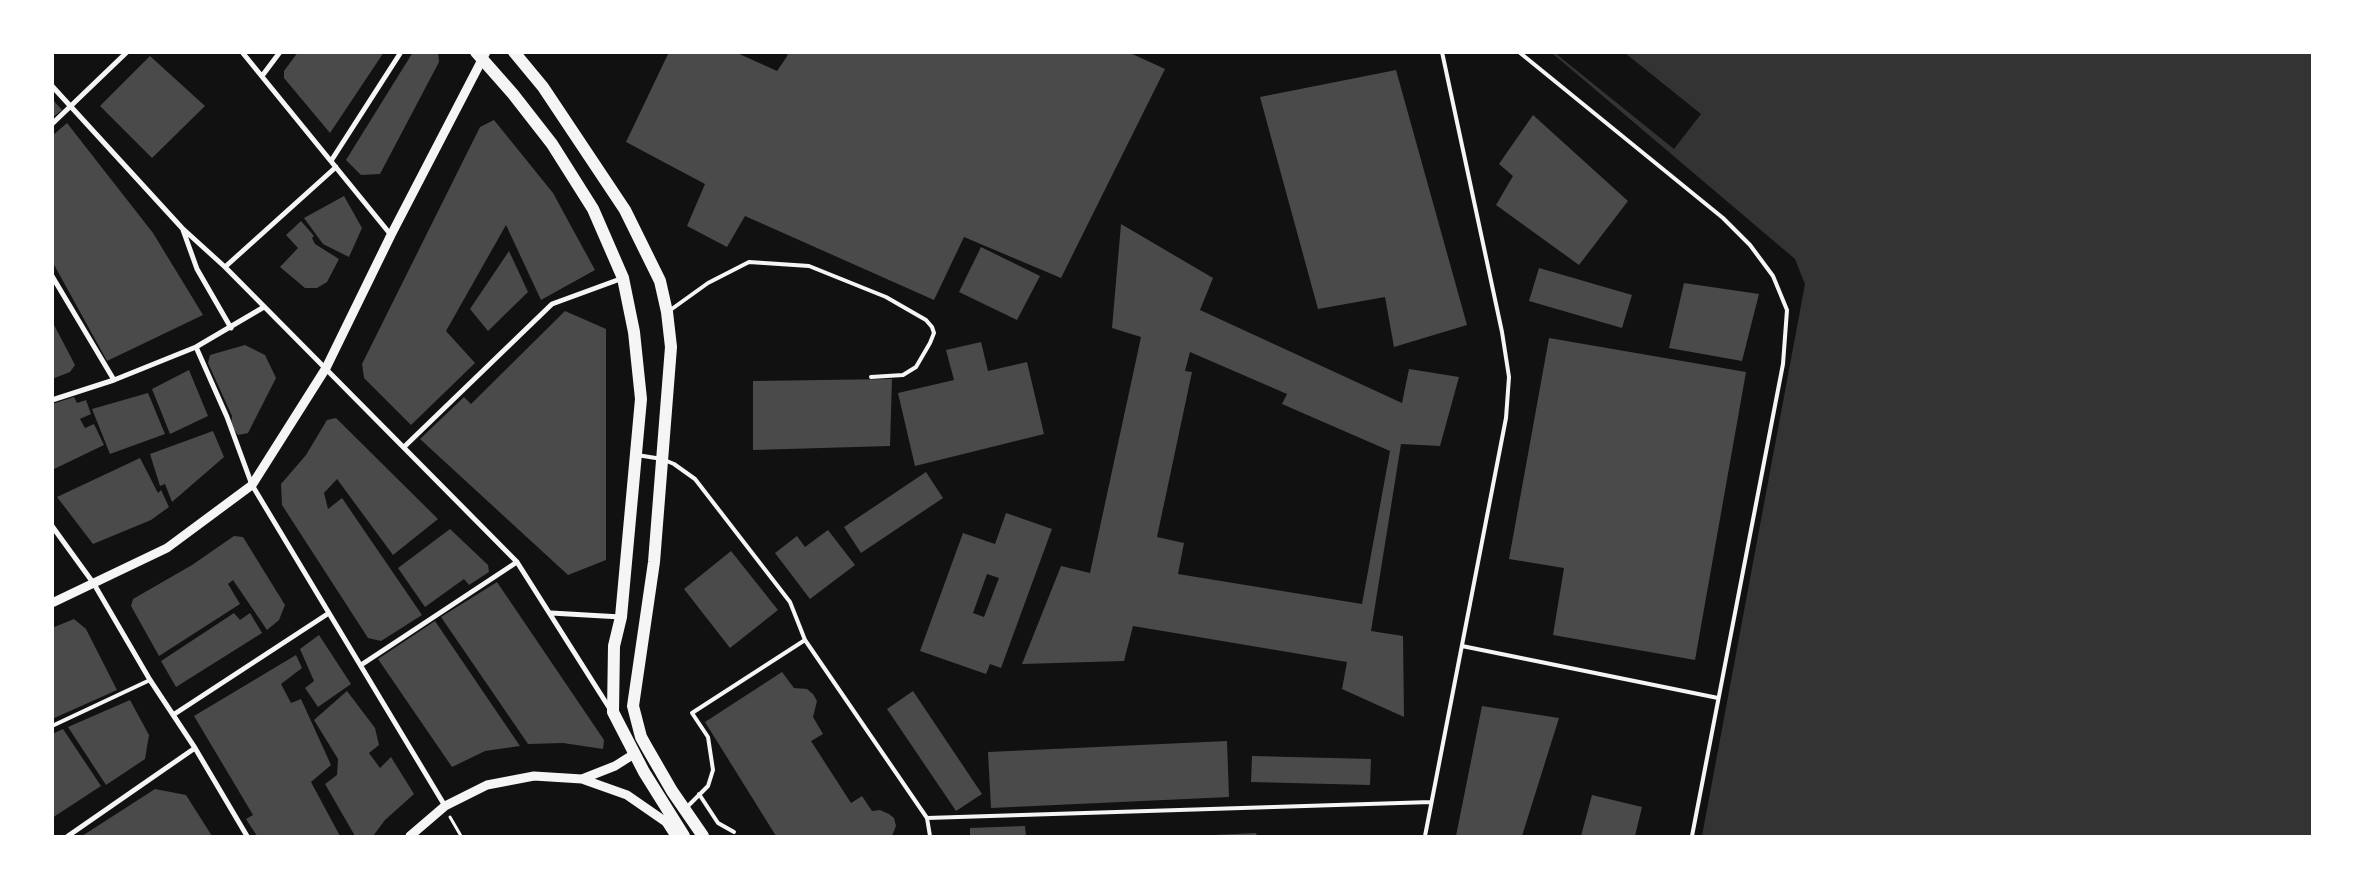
<!DOCTYPE html>
<style>
body{margin:0}
#map{position:relative;width:2365px;height:889px;overflow:hidden;background:#111;font-family:Arial,sans-serif}
canvas{display:block}
.frame{position:absolute;inset:0;border:54px solid #fff;pointer-events:none}
</style>
<div id="map">
<canvas width="2365" height="889"></canvas>
<div class="frame"></div>
</div>
<script>
const g = document.querySelector('canvas').getContext('2d');
g.lineJoin = 'round';
function paint(path, color) { g.fillStyle = color; g.fill(path, 'evenodd'); }
const poly = rows => new Path2D(rows.map(r => 'M' + r).join(''));
function stroke(path, color, width, dash) { g.strokeStyle = color; g.lineWidth = width; g.lineCap = dash ? 'butt' : 'round'; g.setLineDash(dash || []); g.stroke(path); }
paint(poly([
 [1552,53,2312,53,2312,836,1702,836,1805,284,1795,259]
]), '#333');
paint(poly([
 [1555,53,1625,53,1701,114,1674,149]
]), '#111');
paint(poly([
 [298,52,384,52,330,133,284,78,284,71],
 [413,52,438,52,439,62,380,174,361,175,346,160],
 [669,52,735,52,777,71,788,55,782,52,1128,52,1165,69,1061,278,964,237,934,300,745,216,727,247,687,226,705,184,626,142],
 [150,56,205,106,152,158,100,106],
 [1396,70,1467,325,1394,347,1385,297,1318,309,1260,97],
 [52,99,62,110,52,118],
 [1533,115,1628,201,1579,265,1496,205,1513,176,1499,164],
 [494,120,553,193,595,270,541,300,506,225,446,331,475,363,411,425,364,378,362,364,480,127],
 [67,123,153,233,203,315,107,361,52,261,52,136],
 [344,196,362,228,349,257,323,244,304,218],
 [301,221,314,236,312,238,315,244,339,259,327,282,317,288,305,288,280,267,298,248,286,235],
 [1121,224,1213,278,1200,310,1402,403,1409,369,1459,377,1440,446,1401,444,1371,631,1403,636,1404,717,1342,689,1347,662,1133,626,1124,661,1022,664,1061,566,1090,573,1141,337,1112,328],
 [1190,352,1287,394,1282,404,1390,451,1362,604,1178,574,1184,543,1157,537,1192,372,1185,371],
 [981,247,1040,276,1017,320,959,292],
 [509,251,528,292,488,331,470,309],
 [1539,268,1632,295,1622,328,1529,301],
 [1684,283,1759,294,1742,361,1669,348],
 [565,311,606,329,606,560,568,575,420,439,464,397,471,404],
 [52,321,75,365,70,372,52,379],
 [1549,338,1746,372,1695,660,1553,635,1564,568,1509,559],
 [981,342,988,371,1027,362,1044,434,915,466,898,393,954,380,946,350],
 [245,345,265,355,276,378,248,433,238,435,231,425,232,416,208,363,210,355],
 [189,370,208,416,170,434,152,389],
 [892,379,890,446,753,450,753,381],
 [148,393,165,434,110,454,92,409],
 [74,397,77,403,86,400,91,414,80,419,85,428,94,424,104,445,52,470,52,404],
 [336,418,438,519,393,555,337,479,324,493,328,509,342,498,422,615,381,641,368,638,282,505,281,484,306,455,327,420],
 [213,431,224,457,172,502,165,484,160,486,150,454],
 [140,458,158,493,161,490,169,507,151,520,93,544,57,497],
 [926,472,943,498,861,553,844,527],
 [1006,513,1052,529,1001,668,990,664,986,674,920,651,963,533,995,544],
 [987,574,999,578,984,617,973,613],
 [450,529,488,565,489,572,469,585,464,579,425,607,398,568],
 [828,530,855,565,810,599,775,553,797,536,805,547],
 [234,536,243,537,285,605,279,620,267,630,233,580,228,584,240,604,159,656,131,606,133,599,192,565],
 [731,551,778,610,730,648,684,589],
 [497,582,604,740,603,749,563,743,528,744,441,617],
 [234,613,240,620,250,613,262,633,176,687,161,661],
 [74,619,86,629,117,690,52,719,52,628],
 [435,621,520,746,485,751,452,767,378,659],
 [319,635,351,684,318,707,305,688,314,681,300,649],
 [296,655,302,668,281,684,291,703,301,699,331,765,311,782,340,836,257,836,246,819,253,815,194,716],
 [782,672,794,688,807,689,813,694,817,701,813,717,823,734,811,741,851,803,862,796,872,811,880,810,889,814,894,818,896,826,892,836,776,836,705,722],
 [347,691,375,728,379,745,369,753,380,768,391,757,414,794,385,820,373,836,355,836,325,784,337,775,338,759,314,720],
 [913,691,982,794,956,811,887,709],
 [130,700,149,735,145,759,106,785,68,727],
 [1482,706,1559,718,1522,836,1456,836],
 [63,729,101,786,52,818,52,734],
 [1227,741,1229,797,991,808,988,752],
 [1252,756,1371,759,1370,785,1251,782],
 [155,789,186,795,212,836,82,836],
 [1592,795,1642,807,1635,836,1581,836],
 [1025,826,1026,836,970,836,970,828],
 [1256,833,1257,836,1213,836,1213,835]
]), '#4a4a4a');
stroke(poly([
 [450,817,461,836]
]), '#f5f5f5', 3);
stroke(poly([
 [1519,52,1723,218,1750,245,1773,276,1787,310,1783,364,1692,836],
 [669,311,708,283,749,262,809,266,886,297,926,320,932,327,934,333,930,343,916,367,903,375,871,377],
 [637,455,662,459,674,464,695,479,790,602,805,640],
 [1462,646,1718,698],
 [52,726,150,680],
 [699,794,718,823,734,832],
 [686,808,708,786,713,770,708,737,692,713,805,640,927,818,930,836],
 [927,818,1431,802],
 [1425,836,1506,418,1509,377,1502,332,1442,52]
]), '#f5f5f5', 4);
stroke(poly([
 [242,52,391,235],
 [262,76,280,52],
 [52,86,182,228,225,267,517,562,610,709],
 [52,124,127,52],
 [331,161,401,52],
 [183,230,197,269,231,328],
 [225,267,336,167],
 [52,276,114,380],
 [196,347,227,417,252,485,445,806],
 [52,400,114,380,196,347,264,307],
 [404,447,552,304,623,278],
 [52,526,94,584,150,680,195,748,247,836],
 [551,613,621,617],
 [361,665,517,562],
 [173,715,329,613],
 [68,836,195,748]
]), '#f5f5f5', 5);
stroke(poly([
 [52,603,167,548,252,485,326,368,391,235,486,52],
 [582,779,615,766,634,754],
 [410,836,445,806,487,785,534,776,582,779,627,795,666,822,675,836]
]), '#f5f5f5', 9);
stroke(poly([
 [476,52,513,94,552,144,593,209,623,278,634,332,641,399,621,617,614,646,613,712,644,772,684,836],
 [514,52,543,87,625,210,660,281,667,312,671,347,654,562,633,706,641,737,646,746,672,791,703,836]
]), '#f5f5f5', 12);
</script>
